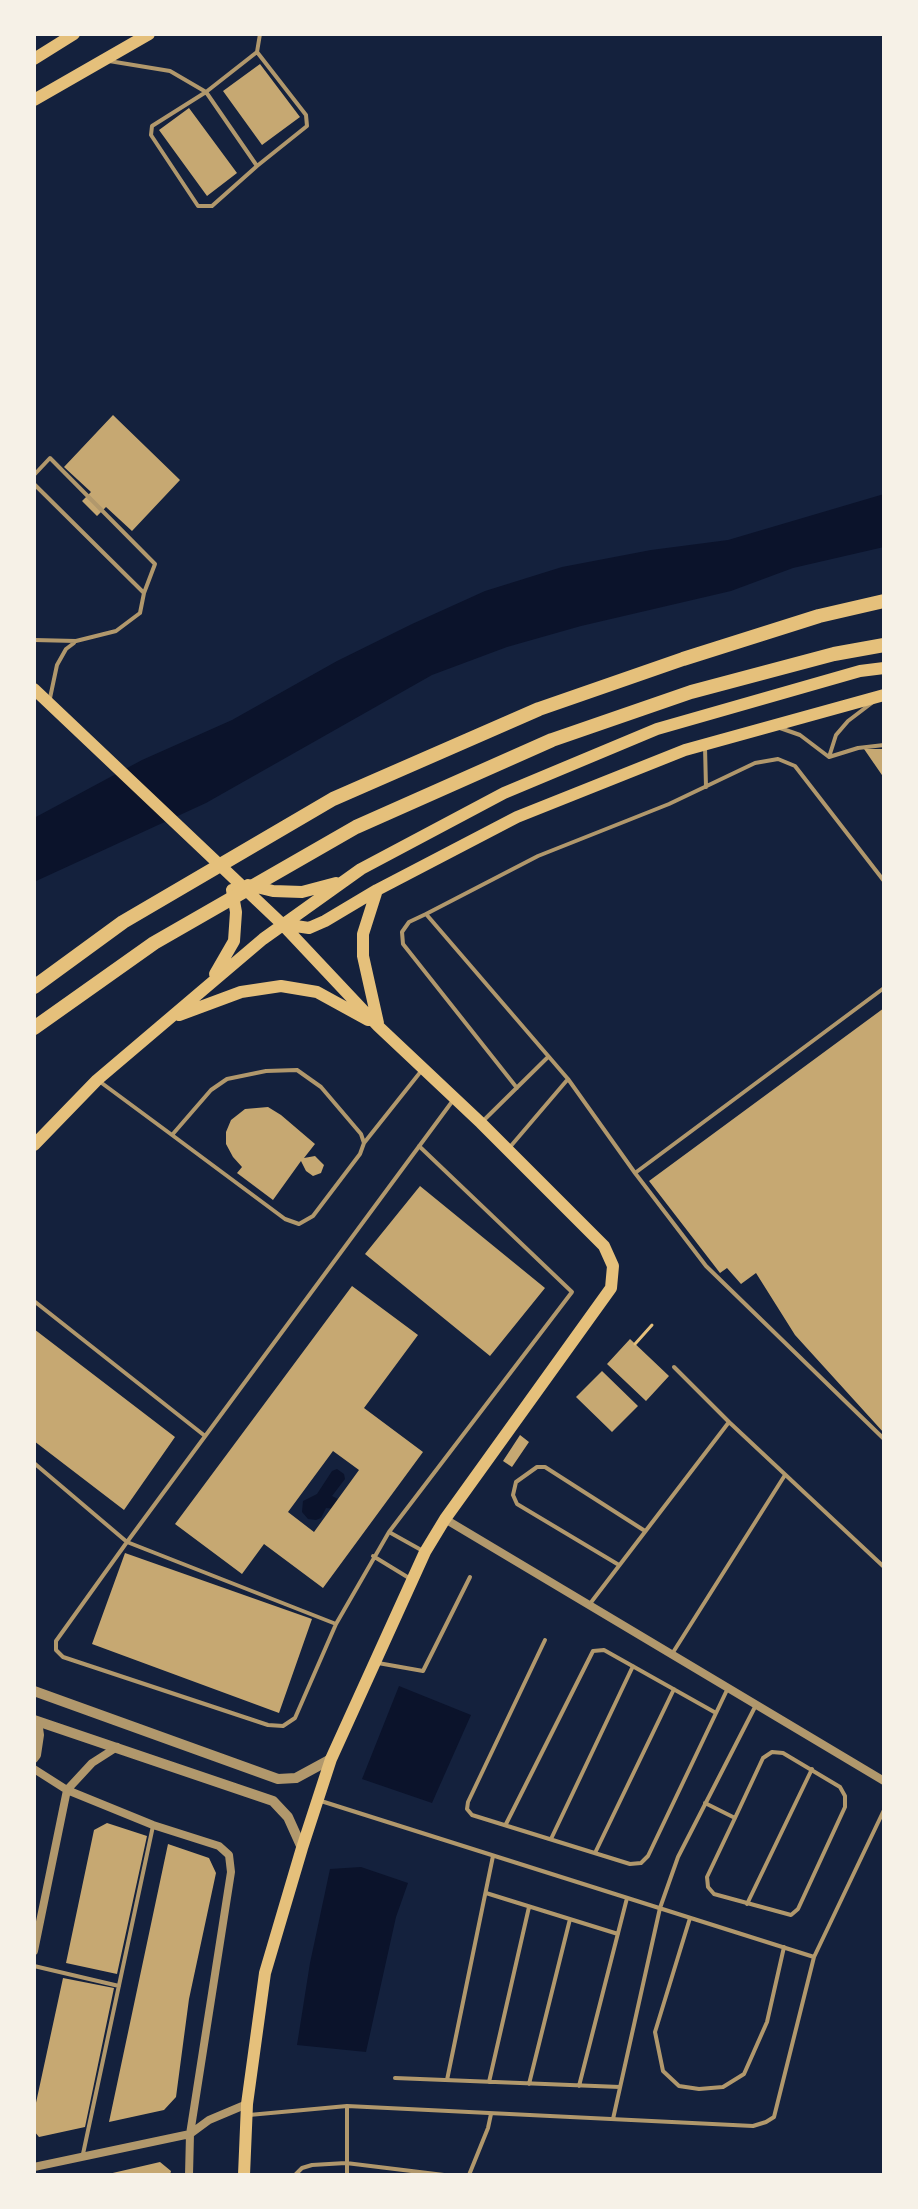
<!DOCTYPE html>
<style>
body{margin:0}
#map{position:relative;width:918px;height:2209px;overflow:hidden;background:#14213d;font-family:Rubik,sans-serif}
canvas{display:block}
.frame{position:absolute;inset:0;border:36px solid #f6f1e7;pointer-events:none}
</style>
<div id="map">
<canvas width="918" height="2209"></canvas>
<div class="frame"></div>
</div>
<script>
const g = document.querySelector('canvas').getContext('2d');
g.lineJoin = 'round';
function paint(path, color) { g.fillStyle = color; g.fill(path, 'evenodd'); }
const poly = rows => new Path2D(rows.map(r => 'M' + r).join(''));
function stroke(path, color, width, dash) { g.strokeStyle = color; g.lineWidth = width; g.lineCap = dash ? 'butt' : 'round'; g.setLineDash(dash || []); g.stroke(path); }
paint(poly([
 [884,494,884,547,793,568,731,591,581,626,507,647,432,675,206,803,34,882,34,818,142,760,232,720,337,661,412,624,485,591,562,567,651,550,728,540],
 [337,1469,344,1474,345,1479,332,1496,338,1499,335,1509,326,1508,321,1518,316,1520,308,1519,302,1512,303,1501,317,1494,332,1471],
 [399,1686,471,1715,432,1803,362,1779],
 [361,1867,408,1883,396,1917,366,2052,297,2045,310,1963,330,1869]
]), '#0b132b');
paint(poly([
 [260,64,300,117,262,145,223,91],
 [189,108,237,173,207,196,159,130],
 [113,415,180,480,132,531,106,507,97,516,82,501,91,492,64,467],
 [864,749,884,749,884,778],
 [884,1008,884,1433,795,1335,756,1273,741,1284,727,1268,720,1273,649,1181],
 [268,1107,281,1115,315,1144,304,1158,315,1156,324,1165,321,1173,313,1176,306,1171,301,1161,273,1200,237,1173,242,1167,233,1157,226,1144,226,1132,231,1120,245,1109],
 [420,1186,545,1288,490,1356,365,1254],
 [352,1286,418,1335,364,1408,423,1452,323,1588,264,1544,242,1574,175,1524],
 [333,1451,359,1470,314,1532,288,1512],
 [34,1329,175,1437,124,1510,34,1441],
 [630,1339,669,1376,646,1401,607,1364],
 [602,1371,638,1406,612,1432,576,1397],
 [520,1435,529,1442,512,1467,503,1461],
 [125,1553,312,1619,279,1713,92,1644],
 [107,1823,147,1836,117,1974,66,1963,94,1830],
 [168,1844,209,1858,216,1873,189,1999,176,2097,164,2110,109,2122],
 [63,1978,114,1988,85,2127,39,2137,34,2131,34,2112],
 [160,2162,171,2171,170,2175,104,2175]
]), '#c6a872');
stroke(poly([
 [635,1344,652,1325]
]), '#e5c07b', 3);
stroke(poly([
 [257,52,206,92,152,126,151,135,198,206,212,206,257,166],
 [109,61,170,71,206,92,257,166,307,126,306,115,257,52,260,34],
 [34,475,50,458,155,564,144,593,34,484],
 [34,640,76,641,116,631,140,613,144,593],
 [50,698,57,665,66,649,74,643],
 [780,728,800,735,829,757],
 [705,747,706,787],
 [829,757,836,735,848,721,873,702],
 [829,757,858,748,884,745],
 [884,881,795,766,778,759,755,763,669,804,538,856,426,914,568,1079,635,1173,884,988],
 [426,914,409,922,402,932,403,944,517,1088],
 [297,1070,321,1087,361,1134,364,1143,360,1154,313,1216,299,1224,285,1219,172,1135,211,1090,227,1079,266,1071,297,1070],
 [99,1081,172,1135],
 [483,1121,548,1057],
 [364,1143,422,1070],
 [419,1146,572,1292,389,1532,336,1624,295,1718,283,1726,268,1725,63,1657,56,1650,56,1641,127,1542,454,1099],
 [510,1147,568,1079],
 [635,1173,706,1266,884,1439],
 [34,1301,205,1436],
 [674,1367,729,1422],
 [34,1463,127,1542,336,1624],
 [389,1532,423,1551],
 [373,1556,409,1578],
 [619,1565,517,1504,513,1495,516,1482,537,1467,545,1467,645,1531],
 [589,1605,729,1422,884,1567],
 [545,1640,468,1802,467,1809,472,1815,630,1864,641,1863,648,1856,727,1690],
 [672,1654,785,1475],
 [378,1663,423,1671,470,1577],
 [321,1801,814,1957],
 [705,1803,735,1818,763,1758,772,1752,783,1753,840,1787,845,1796,845,1807,798,1909,791,1915,714,1894,708,1887,707,1877,735,1818],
 [506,1824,593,1651,604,1650,716,1713],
 [551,1839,633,1666],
 [595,1853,674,1689],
 [486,1893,618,1934],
 [747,1904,812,1769],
 [690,1918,655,2032,663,2071,679,2086,699,2089,723,2087,744,2074,767,2022,784,1947],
 [34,1966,119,1986],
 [395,2078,620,2087],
 [447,2080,493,1856],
 [489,2082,529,1907],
 [529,2084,570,1919],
 [579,2086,627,1898],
 [249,2115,347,2106,753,2126,766,2122,774,2117,814,1957,884,1810],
 [613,2119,660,1908,678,1857,756,1705],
 [83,2154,153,1826],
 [295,2175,302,2168,312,2165,346,2163,444,2175],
 [347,2175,347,2106],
 [469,2175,488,2128,491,2114]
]), '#b1986c', 4);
stroke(poly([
 [445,1519,884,1781],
 [34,1759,37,1755,40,1735,38,1721],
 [34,1769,67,1790,153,1825,219,1846,229,1855,231,1872,190,2134,189,2175],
 [34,1951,67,1790,92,1763,117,1747],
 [34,2167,190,2134,209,2120,247,2104]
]), '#b1986c', 8);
stroke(poly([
 [34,1691,278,1779,296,1778,331,1759],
 [34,1720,273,1801,288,1817,302,1848]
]), '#b1986c', 10);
stroke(poly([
 [34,59,74,34],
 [34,100,149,34],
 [34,689,282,924,378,1026,481,1123,604,1246,613,1266,611,1288,445,1519,425,1552,331,1759,302,1848,265,1973,247,2104,244,2175],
 [248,885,273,891,302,892,336,883],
 [377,890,363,934,363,956,378,1023],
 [282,924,309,928,325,921,377,890,517,817,685,750,884,695],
 [215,974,234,941,236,912,232,890],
 [179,1015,241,992,281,986,317,992,368,1020],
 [34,1145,97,1080,263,939,361,869,504,793,657,729,860,671,884,668]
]), '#e5c07b', 12);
stroke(poly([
 [34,987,123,922,333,799,539,709,683,659,819,616,884,601],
 [34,1028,154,943,356,827,552,740,691,692,834,654,884,645]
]), '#e5c07b', 14);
</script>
